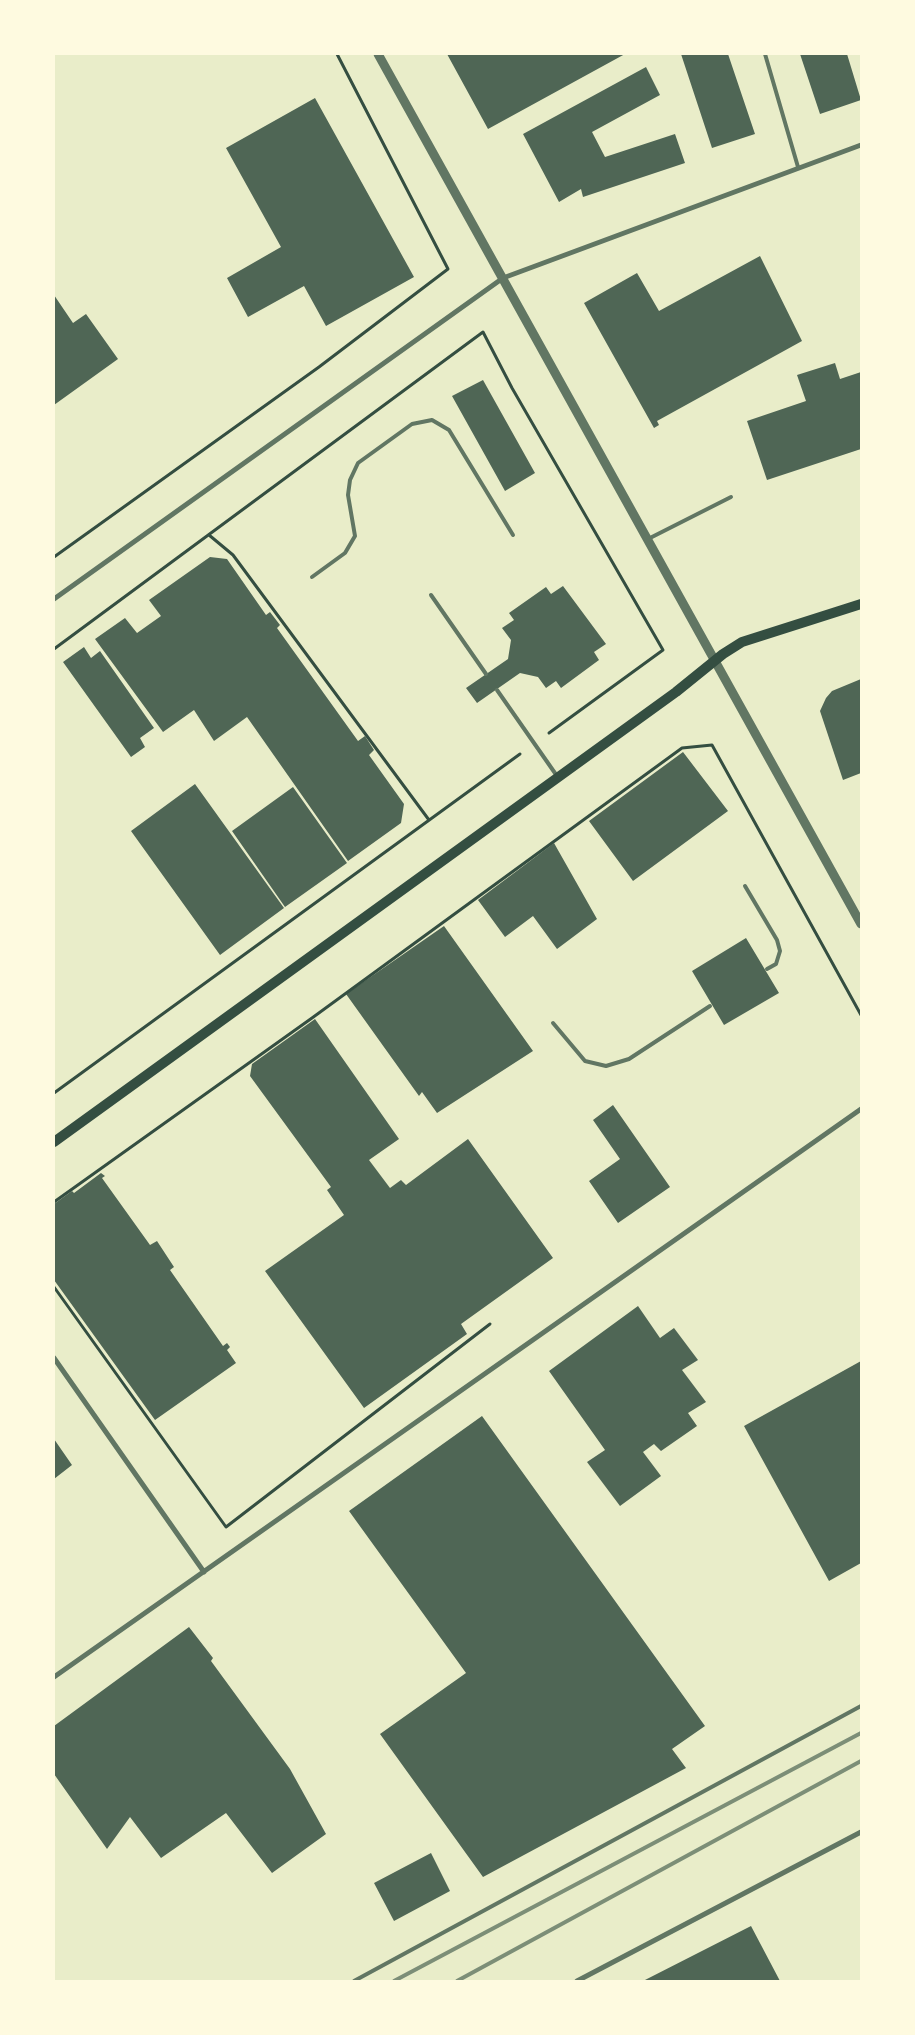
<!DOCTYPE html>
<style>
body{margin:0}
#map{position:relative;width:915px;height:2035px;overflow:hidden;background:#e9edc9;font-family:Figtree,sans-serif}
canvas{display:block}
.frame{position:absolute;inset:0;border:55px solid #fefae0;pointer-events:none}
</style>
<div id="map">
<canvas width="915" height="2035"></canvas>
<div class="frame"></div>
</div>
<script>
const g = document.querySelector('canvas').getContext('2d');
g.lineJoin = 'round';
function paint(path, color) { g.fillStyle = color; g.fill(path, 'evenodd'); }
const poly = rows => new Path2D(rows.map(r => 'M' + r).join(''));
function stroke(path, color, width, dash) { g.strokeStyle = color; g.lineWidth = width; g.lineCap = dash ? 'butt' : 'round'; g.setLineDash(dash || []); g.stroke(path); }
paint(poly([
 [447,54,625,54,488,129],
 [681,54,728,54,755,134,712,148],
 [800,54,847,54,861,100,820,114],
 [646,67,660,95,592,132,605,157,675,134,685,163,583,197,581,189,559,202,523,134],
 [315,98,414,277,326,326,304,286,248,317,227,278,281,247,226,148],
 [760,256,802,341,657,421,659,425,654,428,584,303,637,273,659,311],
 [54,295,73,323,86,314,118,359,54,405],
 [835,363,840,379,861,372,861,449,767,480,747,421,806,401,797,375],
 [483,380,535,473,505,491,452,396],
 [210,557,227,559,266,615,270,612,280,625,277,628,358,741,365,736,374,750,369,755,404,804,401,823,348,861,247,717,214,741,194,710,163,732,95,639,125,618,137,633,161,616,149,600],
 [563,586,606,644,594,652,599,660,561,688,556,681,546,688,538,677,520,673,477,703,466,688,508,659,511,640,502,628,514,620,509,613,546,587,551,594],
 [84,647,91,658,100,651,154,728,140,738,145,747,131,757,63,662],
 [861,679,861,773,843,780,820,711,826,698,832,691],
 [683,752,728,811,633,881,589,821],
 [195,784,284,908,220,955,131,831],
 [293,787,347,863,285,907,232,831],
 [554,843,597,919,557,949,533,916,505,937,478,900],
 [444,926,533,1051,437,1113,422,1092,419,1096,346,994],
 [746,938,779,993,724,1025,692,971],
 [315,1019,399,1139,369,1160,390,1188,401,1180,406,1185,468,1139,553,1258,461,1324,467,1334,364,1408,265,1271,344,1215,327,1190,331,1187,250,1076,252,1064],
 [613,1105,670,1187,618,1223,589,1181,620,1159,593,1120],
 [101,1173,105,1176,102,1178,150,1245,157,1241,174,1267,170,1270,223,1346,227,1343,230,1347,227,1350,236,1363,155,1420,54,1280,54,1204,72,1191,74,1193],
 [638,1306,660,1338,674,1328,698,1360,682,1370,706,1402,688,1413,697,1426,661,1451,654,1444,643,1452,661,1476,620,1506,587,1462,605,1450,549,1371],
 [861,1361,861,1563,829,1581,744,1426],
 [482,1416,705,1726,672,1749,686,1768,483,1877,380,1734,466,1673,349,1511],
 [54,1439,72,1465,54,1479],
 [189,1627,213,1658,211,1661,290,1769,326,1834,272,1873,226,1813,161,1858,130,1817,107,1849,54,1774,54,1726],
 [431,1853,450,1891,394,1921,374,1883],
 [751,1926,780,1981,643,1981]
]), '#4f6655');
stroke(poly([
 [209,535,233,555,429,820],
 [54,557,319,367,448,269,337,54],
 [54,649,483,332,512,388,663,650,549,733],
 [54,1093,520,754],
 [54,1202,312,1018,682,748,712,745,861,1015],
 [54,1287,226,1527,490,1324]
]), '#344e41', 3);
stroke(poly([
 [765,54,798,167],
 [648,539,731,497],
 [312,577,345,553,355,536,348,495,350,480,358,463,412,424,432,420,449,430,513,535],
 [431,595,486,674],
 [497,690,557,776],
 [745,886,777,940,780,951,776,964,767,969],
 [553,1023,585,1061,606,1066,629,1059,710,1006],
 [354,1981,861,1706]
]), '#617663', 4);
stroke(poly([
 [54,599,503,278,861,145],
 [54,1358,204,1572],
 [54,1677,861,1109],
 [577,1981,861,1832]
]), '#617663', 5);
stroke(poly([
 [378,54,861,924]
]), '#617663', 9);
stroke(poly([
 [54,1142,676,692,723,654,742,642,861,604]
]), '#344e41', 10);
stroke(poly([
 [394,1981,861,1733],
 [457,1981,861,1761]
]), '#7c8e77', 4);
</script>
